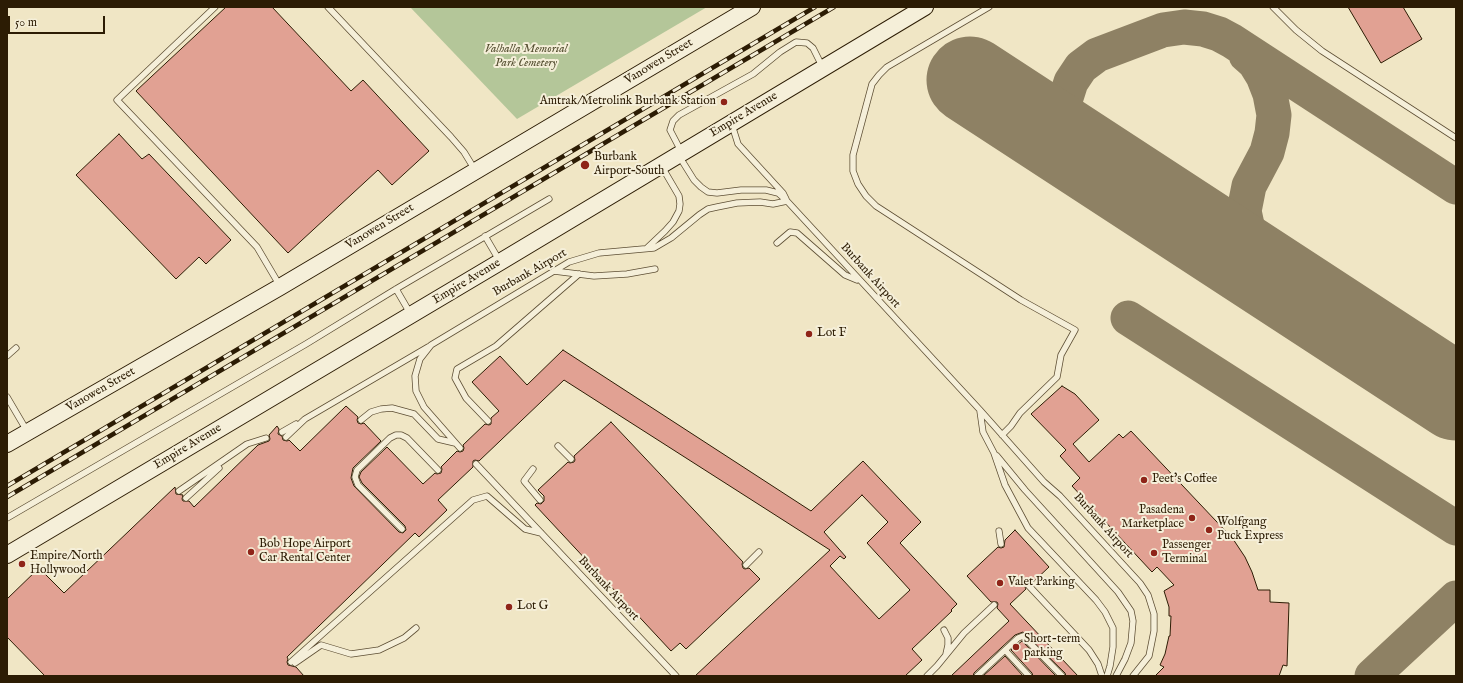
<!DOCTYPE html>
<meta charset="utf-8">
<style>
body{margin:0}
#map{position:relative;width:1463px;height:683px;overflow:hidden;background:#f0e6c5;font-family:"IM FELL English",serif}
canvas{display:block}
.frame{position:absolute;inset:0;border:8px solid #2c1c04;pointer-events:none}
.scale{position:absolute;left:8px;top:16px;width:97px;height:18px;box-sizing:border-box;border:2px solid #2c1c04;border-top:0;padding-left:5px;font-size:12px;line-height:14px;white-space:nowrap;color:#2c1c04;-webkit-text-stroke:3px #f5efd9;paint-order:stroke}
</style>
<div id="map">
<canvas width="1463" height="683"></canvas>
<div class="frame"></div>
<div class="scale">50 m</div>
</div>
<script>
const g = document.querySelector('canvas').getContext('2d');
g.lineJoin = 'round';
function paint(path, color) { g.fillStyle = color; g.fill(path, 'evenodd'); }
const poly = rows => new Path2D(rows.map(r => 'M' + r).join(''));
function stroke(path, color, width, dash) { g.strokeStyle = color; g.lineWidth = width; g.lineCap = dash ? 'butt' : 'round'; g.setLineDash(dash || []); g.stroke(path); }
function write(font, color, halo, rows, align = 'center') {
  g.font = font + ' "IM FELL English",serif'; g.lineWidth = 4; g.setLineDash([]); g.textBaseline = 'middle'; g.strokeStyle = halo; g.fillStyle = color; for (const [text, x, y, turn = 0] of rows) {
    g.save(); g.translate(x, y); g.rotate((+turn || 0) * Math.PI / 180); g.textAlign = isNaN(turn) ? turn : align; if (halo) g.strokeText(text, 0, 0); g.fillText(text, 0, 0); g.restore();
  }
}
paint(poly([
 [410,7,707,7,517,119]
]), '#b4c699');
stroke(poly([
 [1246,55,1255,63,1263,76,1270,94,1274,115,1272,133,1267,152,1249,186,1244,211,1251,244,1257,256,1277,281],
 [1084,155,1067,127,1064,104,1071,82,1081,67,1097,55,1163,30,1184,27,1203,29,1219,34,1232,41,1456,187],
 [1128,318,1456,528],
 [1372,676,1456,598]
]), '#8e8164', 35);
stroke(poly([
 [970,80,1456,397]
]), '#8e8164', 87);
const building = poly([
 [226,7,272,7,351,91,363,80,429,151,392,185,378,170,288,253,136,91,226,7],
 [1348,7,1403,7,1422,39,1381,63,1348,7],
 [119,134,142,159,149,154,231,240,206,264,199,257,176,279,76,175,119,134],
 [563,350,811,511,863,461,921,522,900,543,957,604,951,610,952,611,912,649,922,660,905,676,695,676,830,550,564,380,479,461,475,460,473,461,473,467,438,500,447,510,419,537,415,533,287,657,288,659,287,662,288,665,296,667,304,676,45,676,7,637,7,599,39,568,64,593,175,487,176,494,183,495,182,499,183,501,189,501,194,507,258,445,269,441,270,439,269,435,277,426,279,429,278,434,282,436,283,440,287,441,289,440,300,451,346,406,358,417,357,420,358,423,361,424,364,423,381,441,353,468,351,478,354,486,399,532,403,533,406,530,405,526,362,483,359,477,361,472,387,447,423,484,435,473,437,474,441,473,442,469,441,467,457,451,460,452,463,451,464,448,463,445,485,424,489,425,491,424,491,418,499,411,472,382,500,356,527,385,563,350],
 [862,495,888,522,867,543,910,590,879,619,830,566,840,556,844,559,846,557,824,532,862,495],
 [1062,386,1075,394,1099,420,1073,444,1089,462,1119,434,1123,438,1131,431,1233,539,1245,557,1252,572,1258,590,1270,590,1270,602,1289,603,1287,666,1283,665,1279,676,1155,676,1164,667,1160,665,1165,654,1169,636,1170,636,1171,616,1169,616,1169,607,1164,591,1174,585,1157,567,1152,572,1072,486,1080,478,1060,456,1066,450,1031,414,1062,386],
 [611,422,743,562,742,564,743,568,745,569,749,568,760,579,686,649,680,643,671,651,535,505,537,503,541,504,544,501,544,496,538,490,568,462,570,463,574,462,575,460,574,456,611,422],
 [1015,530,1049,567,1032,583,1028,582,1026,583,1025,587,1026,589,1010,604,1078,676,1066,676,1065,673,1023,632,1015,635,974,673,973,676,951,676,1009,621,997,608,998,604,997,602,991,602,967,576,998,547,1001,548,1004,547,1005,540,1015,530],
 [1022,641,1056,676,1033,676,1032,673,1011,650,1022,641],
 [1005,656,1023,676,983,676,1005,656]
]);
paint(building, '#e1a193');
stroke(building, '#2c1c04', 1);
const lane = poly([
 [215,7,117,100,257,247,280,286],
 [328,7,451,137,464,152,475,170],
 [989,7,887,67,879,75,872,84,853,155,853,171,858,184,866,196,876,206,1021,300,1075,330,1061,355,1057,377,1020,413,1011,426,1002,435],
 [1273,7,1296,30,1322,51,1456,138],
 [732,125,738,144,783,193,786,199],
 [681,151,670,130,673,121,679,115,753,74,780,52,796,42,807,43,813,48,823,68],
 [679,156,694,180,701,187,708,192,717,193,741,190,766,190,778,193,787,201,980,410,1044,482,1060,496,1140,583,1148,595,1154,614,1154,631,1149,656,1133,676],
 [485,236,499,260],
 [777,243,790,232,797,233,845,275,857,280],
 [647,248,665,231,673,222,679,211,680,204,679,196,662,167],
 [554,271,594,276,627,274,655,269],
 [396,289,410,313],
 [7,356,16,348],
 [7,397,27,431],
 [980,411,983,432,994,453,1005,485,1028,528,1096,600,1105,612,1113,628,1113,647,1110,666,1107,676],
 [361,420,371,412,381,409,392,408,414,414,438,439,455,443],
 [488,421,466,398,455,378,457,369,496,346,579,274],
 [282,432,296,424],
 [286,437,305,419,428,347],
 [558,446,571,459],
 [460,448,424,407,416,391,415,376,420,359,431,345,569,262,599,253,654,248,671,238,699,215,708,209,717,207,737,203,760,202,773,204,787,201],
 [997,456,1025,490,1118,592,1131,611,1133,621,1131,643,1125,659,1116,676],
 [476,464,676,676],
 [533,469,524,481,540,500],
 [179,491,247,444,266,438],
 [186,498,219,468],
 [7,518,306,344,396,289,549,199],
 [402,529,358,485,355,477,357,470,390,438,396,435,401,435,407,438,438,470],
 [999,531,1001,544],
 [746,565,759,552],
 [1029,586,1089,650,1098,664,1102,676],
 [944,630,948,638,948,645,946,654],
 [1005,650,1018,638,1023,636,1062,676],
 [291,662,473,500,487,496,525,529,541,533],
 [295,663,321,645,351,654,379,650,404,638,416,628],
 [927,676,937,666,964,633,994,605],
 [977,676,1005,650,1029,676]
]);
const secondary = poly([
 [7,444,280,287,752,7],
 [7,555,500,262,925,7]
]);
stroke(lane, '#5d4e34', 7);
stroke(secondary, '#2c1c04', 18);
stroke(lane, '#f5efd9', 5.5);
stroke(secondary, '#f5efd9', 16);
const rail = poly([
 [7,486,815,7],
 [7,497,834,7]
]);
stroke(rail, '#2c1c04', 4.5);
stroke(rail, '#f5efd9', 3, [9]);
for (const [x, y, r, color] of [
 [724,102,4,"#8f2418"],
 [585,165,5,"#8f2418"],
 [809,334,4,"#8f2418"],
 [1144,480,4,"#8f2418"],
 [1192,518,4,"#8f2418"],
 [1209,530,4,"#8f2418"],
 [251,552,4,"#8f2418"],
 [1154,553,4,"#8f2418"],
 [22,564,4,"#8f2418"],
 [1000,583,4,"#8f2418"],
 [509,607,4,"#8f2418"],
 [1016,647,4,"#8f2418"]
]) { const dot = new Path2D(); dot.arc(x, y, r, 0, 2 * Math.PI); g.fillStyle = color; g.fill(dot); stroke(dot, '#f5efd9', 1.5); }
write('italic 12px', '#554f31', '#f5efd9', [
 ["Valhalla Memorial",526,50],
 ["Park Cemetery",526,64]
]);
write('12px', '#2c1c04', '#f5efd9', [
 ["Vanowen Street",659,62,-31],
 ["Empire Avenue",744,115,-31],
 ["Vanowen Street",380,227,-31],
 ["Burbank Airport",530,273,-30],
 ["Burbank Airport",870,276,48],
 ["Empire Avenue",467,282,-31],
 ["Vanowen Street",101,390,-30],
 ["Empire Avenue",188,447,-31],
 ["Burbank Airport",1103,526,48],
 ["Burbank Airport",608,589,47]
]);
write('12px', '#2c1c04', '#f5efd9', [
 ["Amtrak/Metrolink Burbank Station",716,102,"right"],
 ["Burbank",594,158],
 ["Airport–South",594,172],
 ["Lot F",817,334],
 ["Peet's Coffee",1152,480],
 ["Pasadena",1184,511,"right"],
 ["Marketplace",1184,525,"right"],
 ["Wolfgang",1217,523],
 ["Puck Express",1217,537],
 ["Bob Hope Airport",259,545],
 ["Car Rental Center",259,559],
 ["Passenger",1162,546],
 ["Terminal",1162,560],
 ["Empire/North",30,557],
 ["Hollywood",30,571],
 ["Valet Parking",1008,583],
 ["Lot G",517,607],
 ["Short-term",1024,640],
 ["parking",1024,654]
], 'left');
</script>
